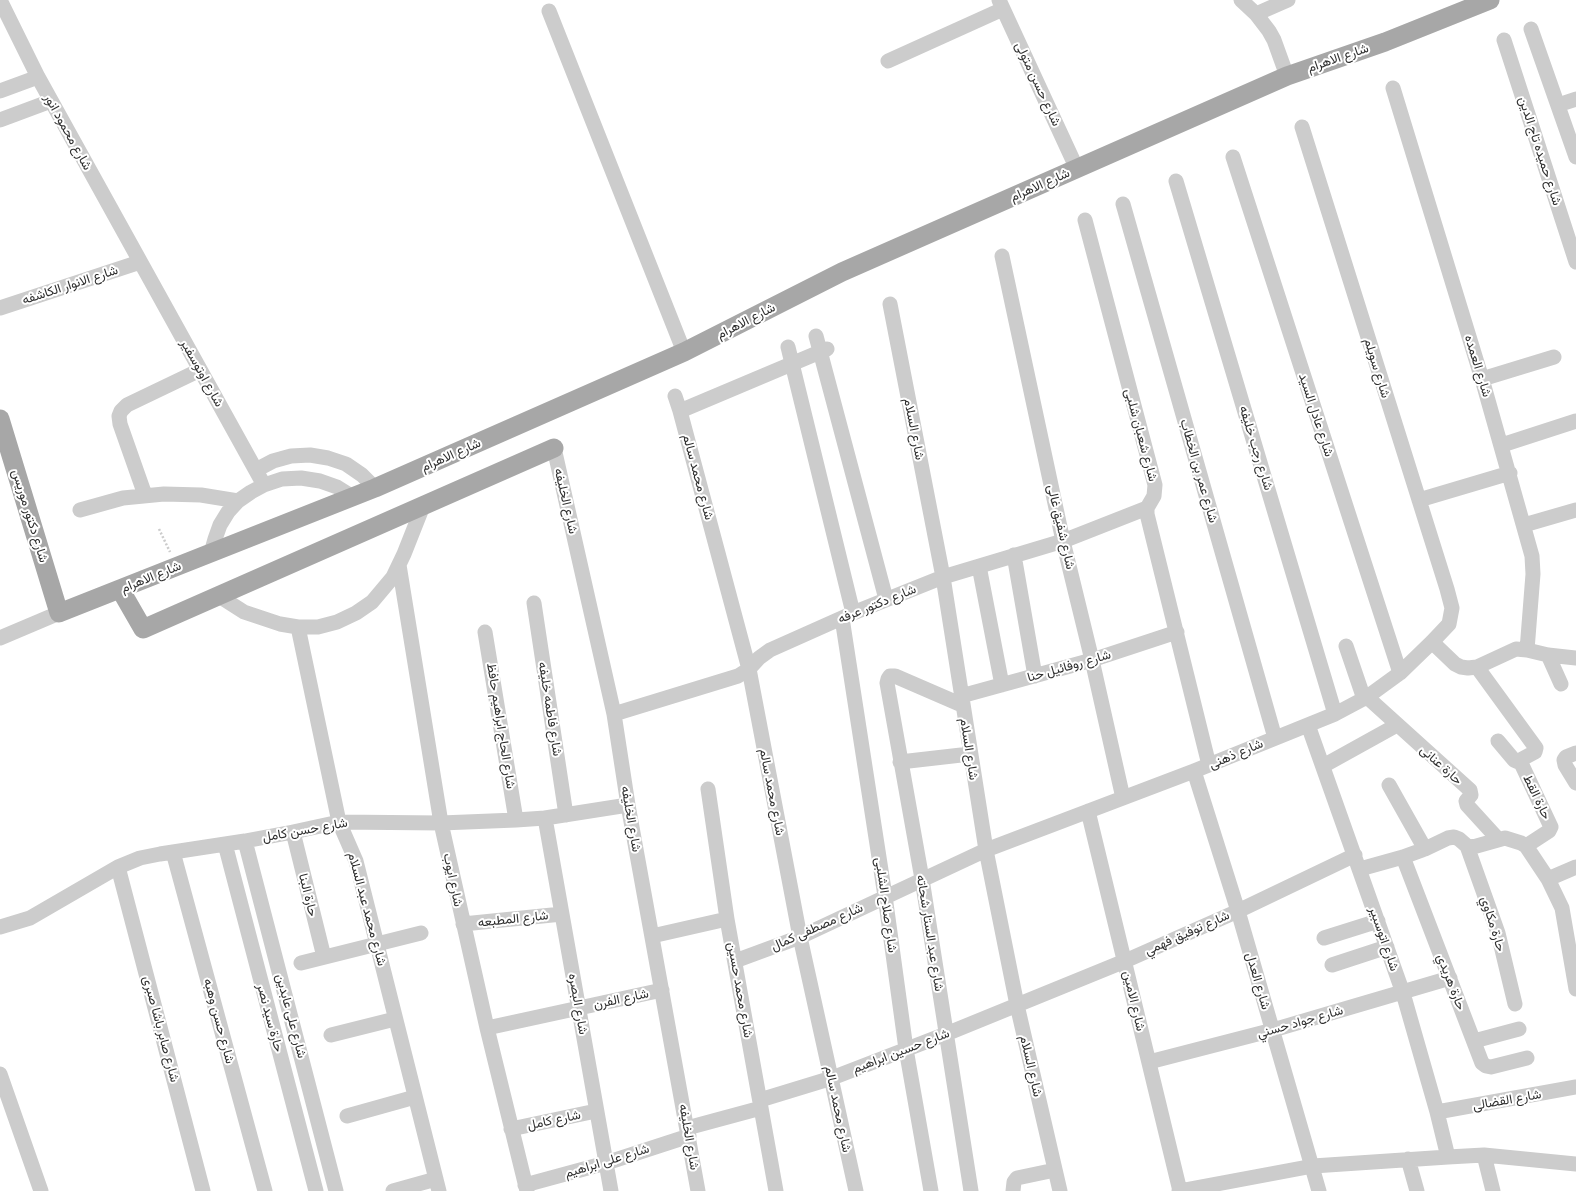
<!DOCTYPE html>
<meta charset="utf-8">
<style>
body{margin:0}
canvas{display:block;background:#fff}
</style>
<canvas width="1576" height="1191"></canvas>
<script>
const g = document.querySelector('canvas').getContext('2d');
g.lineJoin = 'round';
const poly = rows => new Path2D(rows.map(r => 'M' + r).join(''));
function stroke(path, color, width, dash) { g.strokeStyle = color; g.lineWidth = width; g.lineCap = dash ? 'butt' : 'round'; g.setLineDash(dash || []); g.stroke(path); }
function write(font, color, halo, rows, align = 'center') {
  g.font = font + ' "Public Sans",Vazirmatn,sans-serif'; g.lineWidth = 4; g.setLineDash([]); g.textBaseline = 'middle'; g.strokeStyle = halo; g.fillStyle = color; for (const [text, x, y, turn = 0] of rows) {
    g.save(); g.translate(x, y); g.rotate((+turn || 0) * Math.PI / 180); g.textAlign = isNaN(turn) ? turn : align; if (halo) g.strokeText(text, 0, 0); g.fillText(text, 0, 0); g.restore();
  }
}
stroke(poly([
 [159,529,170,552]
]), '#ccc', 2.5, [2, 2]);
stroke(poly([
 [0,0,38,77,264,485],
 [999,0,1077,169],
 [1241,0,1256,14,1269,31,1274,40,1287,76],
 [549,11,684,352],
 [1256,14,1288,0],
 [1531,29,1576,157],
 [1504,40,1576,262],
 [888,61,1003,9],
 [1393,88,1482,379,1532,556,1533,574,1527,650],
 [0,91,38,77],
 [1558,105,1576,99],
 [0,120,51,101],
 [1233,157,1400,673],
 [1176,181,1335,714],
 [1123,204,1275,738],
 [1085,220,1155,485,1154,496,1147,508,1147,514,1209,765],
 [1002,256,1063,541,1092,660,1123,798],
 [890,304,943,577,986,850,1017,1005,1060,1191],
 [0,308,140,262],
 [816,336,886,599],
 [788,347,853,613],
 [1482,379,1554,357],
 [675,396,680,411,749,669,800,937,856,1191],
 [680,411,827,349],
 [1502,445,1576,421],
 [554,448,614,714,628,805,698,1191],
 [256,470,273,461,291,456,310,455,328,458,346,464,362,475,375,488],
 [145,495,120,424,119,416,121,411,127,405,200,370],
 [1419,500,1510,473],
 [80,510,123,498,164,494,201,495,238,501],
 [1524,525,1576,510],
 [211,553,215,539,220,525,228,512,238,501,251,492,264,485,282,479,301,478,320,481,337,487,353,497],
 [1014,555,1035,676],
 [399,565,441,823,487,1028,527,1191],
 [979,566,1002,685],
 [219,596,244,612,280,624,298,627,318,627,337,622,356,613,372,602,393,577,404,554,423,506],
 [534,603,566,815],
 [842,618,885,896,906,1049,931,1191],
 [298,627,339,822,356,861,439,1191],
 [485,632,516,820],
 [0,638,59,613],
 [1432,642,1455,664,1461,667,1468,668,1477,667,1516,649,1527,650,1548,655,1576,658],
 [1346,646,1364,699],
 [1548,655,1561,684],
 [1477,667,1536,748,1535,752,1522,759,1521,763,1551,827,1549,831,1526,846],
 [961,696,1092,660,1177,632],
 [1367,697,1470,790,1471,795,1466,801,1467,805,1498,839],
 [962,705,895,676,890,676,888,679,887,683,922,879,971,1191],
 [614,714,738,676,749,669,759,658,770,650,853,613,943,577,1063,541,1147,508],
 [1308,725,1403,993,1437,1112,1448,1157],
 [1498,741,1514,760,1521,763],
 [900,762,970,754],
 [1323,766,1397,725],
 [1194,771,1238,911,1319,1191],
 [1576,783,1565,765,1564,760,1566,757,1576,753],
 [1389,785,1425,849],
 [708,789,727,919,776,1191],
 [1088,811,1180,1191],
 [545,818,611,1191],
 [293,832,324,957],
 [245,841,336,1191],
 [225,844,316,1191],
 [1467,846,1498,933,1515,1004],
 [173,852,265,1191],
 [1403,857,1482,1063,1486,1066,1491,1067,1527,1058],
 [118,867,203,1191],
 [1360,869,1403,857,1425,849,1448,838,1454,837,1459,839,1467,846,1473,847,1505,838,1521,843,1526,846,1548,879,1562,908,1576,989],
 [1548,879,1576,867],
 [463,924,562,914],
 [0,927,30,918,118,867,140,858,160,854,245,841,293,832,339,822,441,823,516,820,545,818,628,805],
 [652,936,727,919],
 [1324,938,1378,921],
 [735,961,800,937,986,850,1194,771,1335,714,1367,697,1400,673,1432,642,1449,624,1452,608,1447,589,1302,127],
 [301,963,421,933],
 [1332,965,1387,947],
 [487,1028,662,990],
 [331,1035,395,1019],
 [1474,1041,1519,1029],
 [1149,1062,1273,1030,1450,978],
 [0,1074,41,1191],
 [760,1100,832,1078,946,1034,1125,961,1238,911,1355,855],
 [1437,1112,1576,1087],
 [347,1116,415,1097],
 [687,1128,761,1108],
 [511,1129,596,1111],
 [1484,1155,1493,1191],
 [1408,1159,1417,1191],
 [525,1185,606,1163,689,1136],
 [393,1191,436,1179],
 [1013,1191,1014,1182,1017,1178,1055,1170],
 [1179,1191,1313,1166,1448,1157,1484,1155,1576,1164]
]), '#ccc', 15);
stroke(poly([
 [0,419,59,613,375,488,684,352,842,272,1287,76,1385,42,1490,0],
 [120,589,143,629,554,448]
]), '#a7a7a7', 19);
write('13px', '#2f2f2f', '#fff', [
 ["شارع الاهرام",1338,58,-19],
 ["شارع حسن متولى",1038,84,65],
 ["شارع محمود انور",68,132,61],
 ["شارع حميده تاج الدين",1540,151,72],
 ["شارع الاهرام",1040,185,-24],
 ["شارع الانوار الكاشفه",70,285,-18],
 ["شارع الاهرام",746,321,-27],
 ["شارع العمده",1478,366,73],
 ["شارع سويلم",1377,368,73],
 ["شارع اوتوسفير",202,373,61],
 ["شارع عادل السيد",1316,415,72],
 ["شارع السلام",914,429,79],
 ["شارع شعبان شلبى",1141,435,75],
 ["شارع رجب خليفه",1256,448,73],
 ["شارع الاهرام",451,455,-24],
 ["شارع عمر بن الخطاب",1199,471,74],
 ["شارع محمد سالم",698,477,75],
 ["شارع الخليفه",566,501,77],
 ["شارع دكتور موريس",30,516,73],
 ["شارع شفيق غالى",1061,527,77],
 ["شارع الاهرام",151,577,-22],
 ["شارع دكتور عرفه",877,604,-22],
 ["شارع روفائيل حنا",1069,666,-16],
 ["شارع فاطمه خليفه",550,709,81],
 ["شارع الحاج ابراهيم حافظ",501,726,81],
 ["شارع السلام",969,749,81],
 ["شارع ذهنى",1236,754,-23],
 ["حارة عنانى",1441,765,42],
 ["شارع محمد سالم",772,792,79],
 ["حارة القط",1537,797,64],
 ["شارع الخليفه",631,819,80],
 ["شارع حسن كامل",305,830,-10],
 ["شارع ايوب",453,880,78],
 ["حارة البنا",308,895,76],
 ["شارع صلاح الشلبى",886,905,82],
 ["شارع محمد عبد السلام",367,909,75],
 ["شارع المطبعه",513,919,-6],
 ["حارة مكاوي",1493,924,73],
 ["شارع مصطفى كمال",817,927,-24],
 ["شارع عبد الستار شحاته",930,933,81],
 ["شارع توفيق فهمي",1187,933,-24],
 ["شارع اتوسبير",1384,939,71],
 ["شارع العدل",1258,981,74],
 ["حارة هريدي",1451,982,69],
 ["شارع محمد حسين",740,990,80],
 ["شارع الفرن",621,999,-12],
 ["شارع الامين",1134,1001,77],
 ["شارع البصره",578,1004,80],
 ["شارع على عابدين",291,1016,75],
 ["حارة سيد نصر",270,1018,75],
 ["شارع حسن وهبه",219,1021,75],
 ["شارع جواد حسني",1300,1022,-16],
 ["شارع صابر باشا صبرى",161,1029,75],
 ["شارع حسين ابراهيم",901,1051,-21],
 ["شارع السلام",1031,1066,77],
 ["شارع القضالى",1507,1100,-10],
 ["شارع محمد سالم",838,1109,78],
 ["شارع كامل",554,1120,-12],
 ["شارع الخليفه",689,1137,80],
 ["شارع على ابراهيم",607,1161,-17]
]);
</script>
